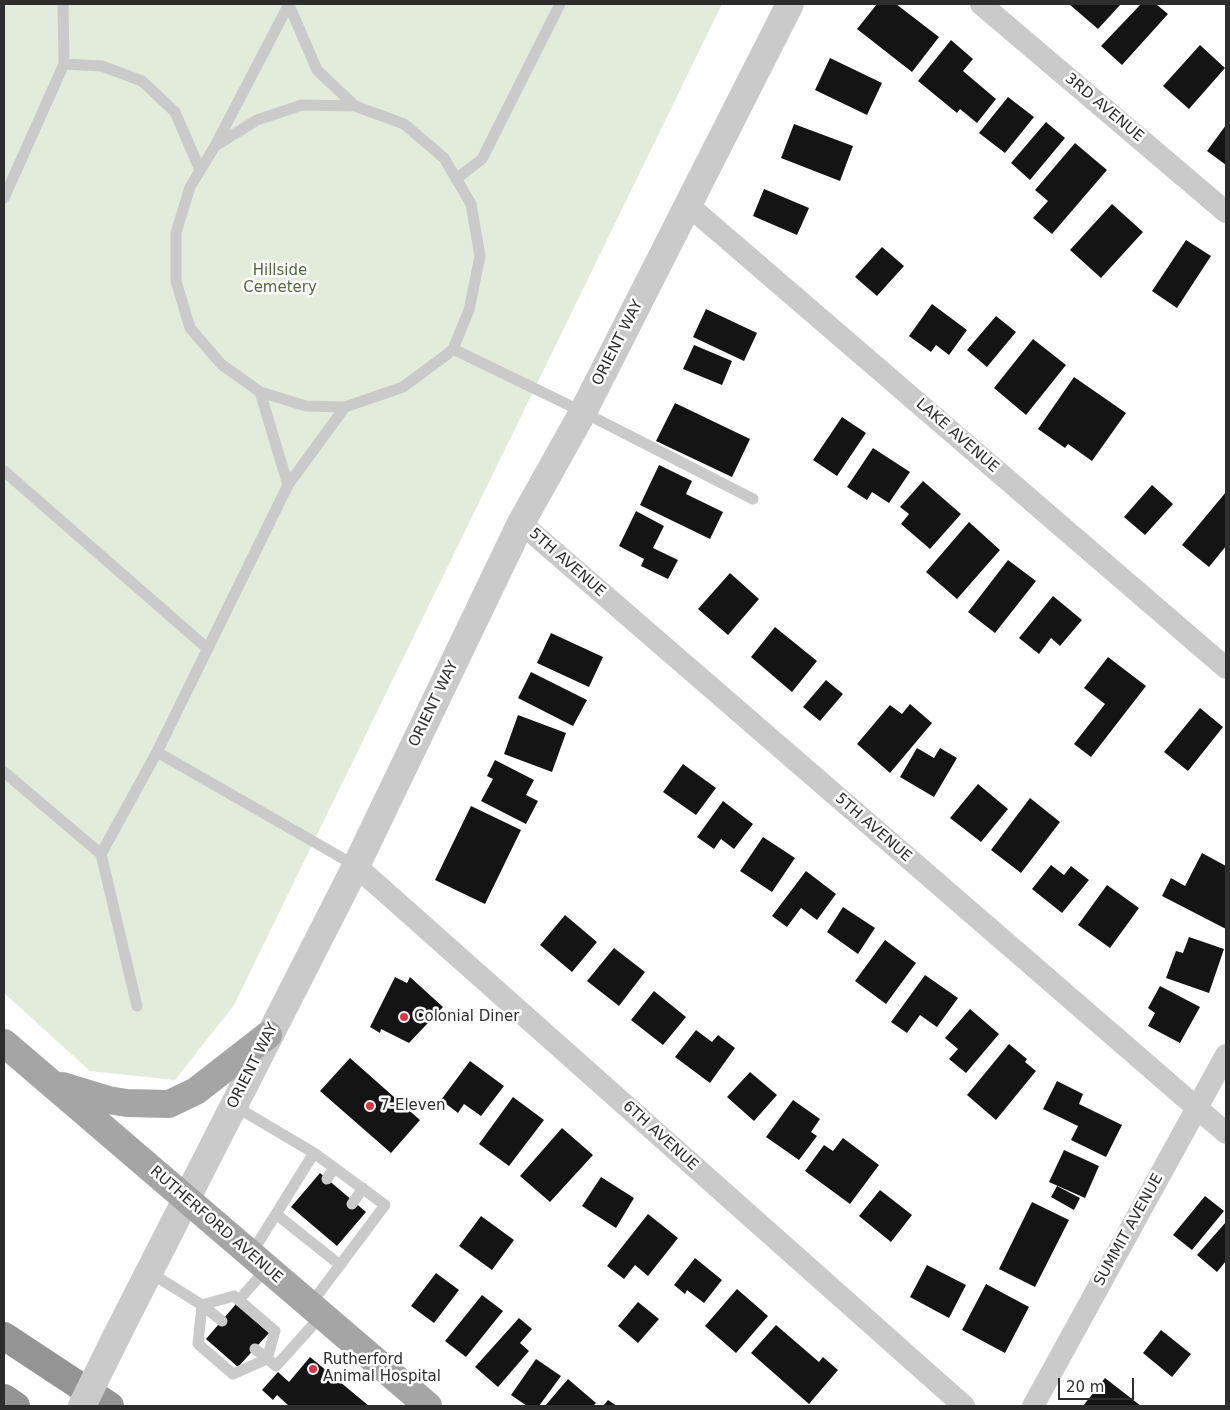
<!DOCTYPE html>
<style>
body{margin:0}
#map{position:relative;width:1230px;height:1410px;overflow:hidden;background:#fff;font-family:"DejaVu Sans",sans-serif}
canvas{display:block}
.frame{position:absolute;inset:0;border:5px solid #2d2d2d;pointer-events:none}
.scale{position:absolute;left:1058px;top:1378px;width:76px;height:22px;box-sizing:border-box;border:2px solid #2d2d2d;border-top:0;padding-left:6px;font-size:15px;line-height:18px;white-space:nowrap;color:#2d2d2d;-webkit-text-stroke:4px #fff;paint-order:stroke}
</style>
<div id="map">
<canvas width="1230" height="1410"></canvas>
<div class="frame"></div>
<div class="scale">20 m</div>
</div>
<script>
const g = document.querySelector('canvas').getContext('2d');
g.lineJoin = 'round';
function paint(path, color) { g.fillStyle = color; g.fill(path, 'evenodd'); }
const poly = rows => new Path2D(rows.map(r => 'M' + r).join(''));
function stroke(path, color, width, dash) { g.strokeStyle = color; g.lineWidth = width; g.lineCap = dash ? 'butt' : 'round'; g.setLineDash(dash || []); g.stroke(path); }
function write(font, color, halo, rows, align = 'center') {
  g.font = font + ' "DejaVu Sans",sans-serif'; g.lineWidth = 5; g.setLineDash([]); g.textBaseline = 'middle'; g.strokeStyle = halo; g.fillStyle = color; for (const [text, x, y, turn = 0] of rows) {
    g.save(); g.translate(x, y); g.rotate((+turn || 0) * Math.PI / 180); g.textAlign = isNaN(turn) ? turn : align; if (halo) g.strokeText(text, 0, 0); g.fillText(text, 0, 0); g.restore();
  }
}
paint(poly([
 [4,4,722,4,234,1005,175,1080,90,1071,4,993]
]), '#e3ebdb');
paint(poly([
 [877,4,896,4,939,37,912,72,857,29],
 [1069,4,1121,4,1098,29],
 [1141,4,1156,4,1168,14,1122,65,1101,46],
 [951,40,973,59,963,71,996,99,977,123,960,109,957,113,918,81],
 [1200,45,1225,68,1189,109,1163,86],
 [830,58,882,83,867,115,815,90],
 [1008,97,1034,117,1005,153,979,133],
 [1046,122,1065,138,1030,180,1011,163],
 [794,124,853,146,840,181,781,158],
 [1226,125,1226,165,1207,151],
 [1075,143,1107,170,1052,234,1033,218,1048,201,1035,190],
 [764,189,809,208,797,235,753,216],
 [1112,204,1143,232,1101,278,1070,250],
 [1186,240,1211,256,1177,308,1152,291],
 [882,247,904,266,877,296,855,277],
 [932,304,967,330,949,355,936,345,931,352,909,336],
 [706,309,757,333,744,361,693,337],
 [996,316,1016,332,987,367,967,350],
 [1033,339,1066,365,1026,415,994,388],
 [694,345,732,361,722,385,683,369],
 [1074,377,1126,413,1092,461,1068,444,1065,448,1038,429],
 [675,403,750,439,732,477,656,441],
 [842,417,866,433,837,476,813,460],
 [873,448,910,472,889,503,872,492,867,500,847,487],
 [659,465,692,481,686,494,723,512,710,539,640,505],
 [923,481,961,514,930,549,901,524,909,514,900,507],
 [1152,485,1173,504,1145,535,1124,517],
 [1226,492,1226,546,1209,567,1182,545],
 [636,511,664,526,653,548,678,560,668,579,641,566,644,559,619,546],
 [969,522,1000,550,957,599,926,572],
 [1008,560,1036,581,995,633,968,612],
 [730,573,759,599,728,635,698,609],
 [1053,596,1082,620,1060,646,1051,638,1039,654,1019,638],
 [775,627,817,661,792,692,751,657],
 [551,633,603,657,589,687,537,663],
 [1108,657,1146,686,1091,757,1074,744,1105,704,1084,688],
 [531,672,587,700,573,726,518,698],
 [826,680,843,694,820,721,803,707],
 [910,704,932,723,890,773,857,744,890,705,902,714],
 [1200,708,1223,727,1188,771,1164,752],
 [518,715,566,733,552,772,504,754],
 [917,748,934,758,940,748,957,758,934,797,900,777],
 [495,760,534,780,526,795,538,801,526,824,481,801,493,779,487,776],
 [683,764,716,788,696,815,663,792],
 [978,784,1008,809,981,842,950,818],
 [1030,798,1060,822,1021,873,991,850],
 [723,801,753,824,734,849,721,839,714,849,697,837],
 [471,806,521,830,485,904,435,880],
 [763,837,795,858,772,892,740,871],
 [1202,853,1226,866,1226,929,1162,896,1171,878,1185,886],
 [1051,865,1064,875,1071,866,1089,880,1062,913,1032,889],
 [806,871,836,894,817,920,801,908,787,927,772,916],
 [1107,885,1139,908,1110,948,1078,925],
 [843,907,875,928,858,954,827,932],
 [565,915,597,942,572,972,540,945],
 [1189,937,1224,949,1209,993,1166,978,1176,951,1183,953],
 [885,940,916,963,886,1004,855,981],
 [614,948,645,972,619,1006,587,981],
 [925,975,958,998,937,1027,920,1015,907,1033,891,1022],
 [395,977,407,983,410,977,443,1007,409,1043,381,1029,380,1033,370,1027],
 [1160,986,1200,1007,1180,1043,1148,1026,1155,1013,1148,1008],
 [654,991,686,1017,663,1045,631,1020],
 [970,1009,999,1034,966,1073,949,1059,958,1049,945,1038],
 [696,1030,712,1042,718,1035,735,1048,710,1083,675,1057],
 [1009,1044,1027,1059,1025,1062,1036,1071,996,1120,967,1095],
 [350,1058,420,1120,391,1153,320,1091],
 [470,1061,504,1086,481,1116,464,1104,458,1113,441,1100],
 [750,1072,777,1095,754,1121,727,1097],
 [1057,1081,1083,1094,1079,1104,1122,1125,1106,1157,1071,1140,1078,1126,1043,1109],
 [513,1097,544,1120,509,1166,479,1144],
 [793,1100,820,1119,811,1132,817,1136,799,1160,766,1137],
 [562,1128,593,1155,550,1202,520,1176],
 [843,1138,879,1165,850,1204,805,1171,824,1145,833,1151],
 [1064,1150,1099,1166,1085,1198,1049,1182],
 [320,1173,366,1212,337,1246,291,1207],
 [601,1177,634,1198,616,1228,582,1206],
 [1057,1186,1080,1198,1074,1210,1051,1197],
 [880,1190,912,1215,891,1242,859,1216],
 [1205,1196,1224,1211,1192,1250,1173,1235],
 [1032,1202,1069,1220,1035,1287,999,1269],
 [648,1214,678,1238,648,1276,635,1265,624,1279,607,1266],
 [481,1216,514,1240,492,1270,459,1246],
 [1226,1222,1226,1261,1217,1272,1197,1255],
 [695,1258,722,1280,704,1303,687,1290,685,1294,674,1285],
 [927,1265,966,1285,949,1318,910,1297],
 [436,1273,459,1290,434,1323,411,1306],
 [986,1284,1029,1307,1005,1353,962,1330],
 [737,1289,768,1316,736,1353,705,1326],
 [482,1295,503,1311,466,1357,445,1341],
 [638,1302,659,1319,638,1343,618,1326],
 [236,1304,269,1333,238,1367,206,1339],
 [519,1318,532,1329,520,1343,529,1351,498,1387,475,1367],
 [776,1325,819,1362,823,1357,838,1370,809,1404,751,1353],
 [1161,1330,1191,1354,1172,1377,1143,1353],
 [310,1357,369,1406,289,1406,277,1395,273,1400,262,1390,278,1372,289,1382],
 [536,1359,561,1376,539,1406,527,1406,511,1395],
 [1105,1378,1141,1406,1083,1406],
 [568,1379,596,1403,593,1406,545,1406],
 [608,1400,617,1406,603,1406]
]), '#141414');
stroke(poly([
 [63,4,64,64],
 [289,5,317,70,355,106,404,124,444,158,471,204,480,256,469,310,453,349,445,356,403,387,345,407,306,406,260,392,221,364,190,328,176,281,176,233,190,187,215,146,257,120,302,105,355,106],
 [216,144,289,4],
 [456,179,482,159,560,4],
 [4,198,64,64,102,66,142,81,175,112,200,170],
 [453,349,583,412,753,499],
 [260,392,288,485],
 [345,407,288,485,157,752,356,866],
 [4,471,208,649],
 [4,772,101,854,157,752],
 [101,854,137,1006],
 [233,1105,314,1153,385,1205,310,1305],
 [327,1179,334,1168],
 [352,1204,363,1188],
 [276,1214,340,1265],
 [251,1254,314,1153],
 [149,1272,202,1305,222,1321],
 [234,1296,275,1331,267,1359,233,1374,198,1344,202,1305,234,1296],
 [239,1300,267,1268],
 [255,1349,276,1366,322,1315]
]), '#cacaca', 11);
stroke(poly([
 [981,4,1226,212],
 [688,205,1226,668],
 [521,523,1226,1133],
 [356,866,964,1406],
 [1033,1406,1226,1055]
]), '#cacaca', 22);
stroke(poly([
 [117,1335,356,866,521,523,583,412,790,4]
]), '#cacaca', 28);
stroke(poly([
 [4,1043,428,1406],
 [62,1086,108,1100,127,1103,169,1104,196,1091,268,1035]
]), '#a5a5a5', 28);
stroke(poly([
 [4,1336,110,1406],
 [4,1398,16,1406]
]), '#949494', 28);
stroke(poly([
 [82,1406,117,1335]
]), '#cacaca', 28);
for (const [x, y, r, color] of [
 [404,1017,5,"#e03340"],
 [370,1106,5,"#e03340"],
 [313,1369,5,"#e03340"]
]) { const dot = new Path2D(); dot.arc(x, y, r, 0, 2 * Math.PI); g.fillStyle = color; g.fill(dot); stroke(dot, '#fff', 2); }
write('15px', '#2d2d2d', '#fff', [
 ["3RD AVENUE",1104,108,40],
 ["ORIENT WAY",618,343,-63],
 ["LAKE AVENUE",957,436,41],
 ["5TH AVENUE",567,563,41],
 ["ORIENT WAY",434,704,-64],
 ["5TH AVENUE",873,828,41],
 ["ORIENT WAY",253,1066,-63],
 ["6TH AVENUE",660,1136,42],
 ["RUTHERFORD AVENUE",216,1225,41],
 ["SUMMIT AVENUE",1129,1230,-61]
]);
write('15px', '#50683c', '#fff', [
 ["Hillside",280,271],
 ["Cemetery",280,288]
]);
write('15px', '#2d2d2d', '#fff', [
 ["Colonial Diner",414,1017],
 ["7-Eleven",380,1106],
 ["Rutherford",323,1360],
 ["Animal Hospital",323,1377]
], 'left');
</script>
